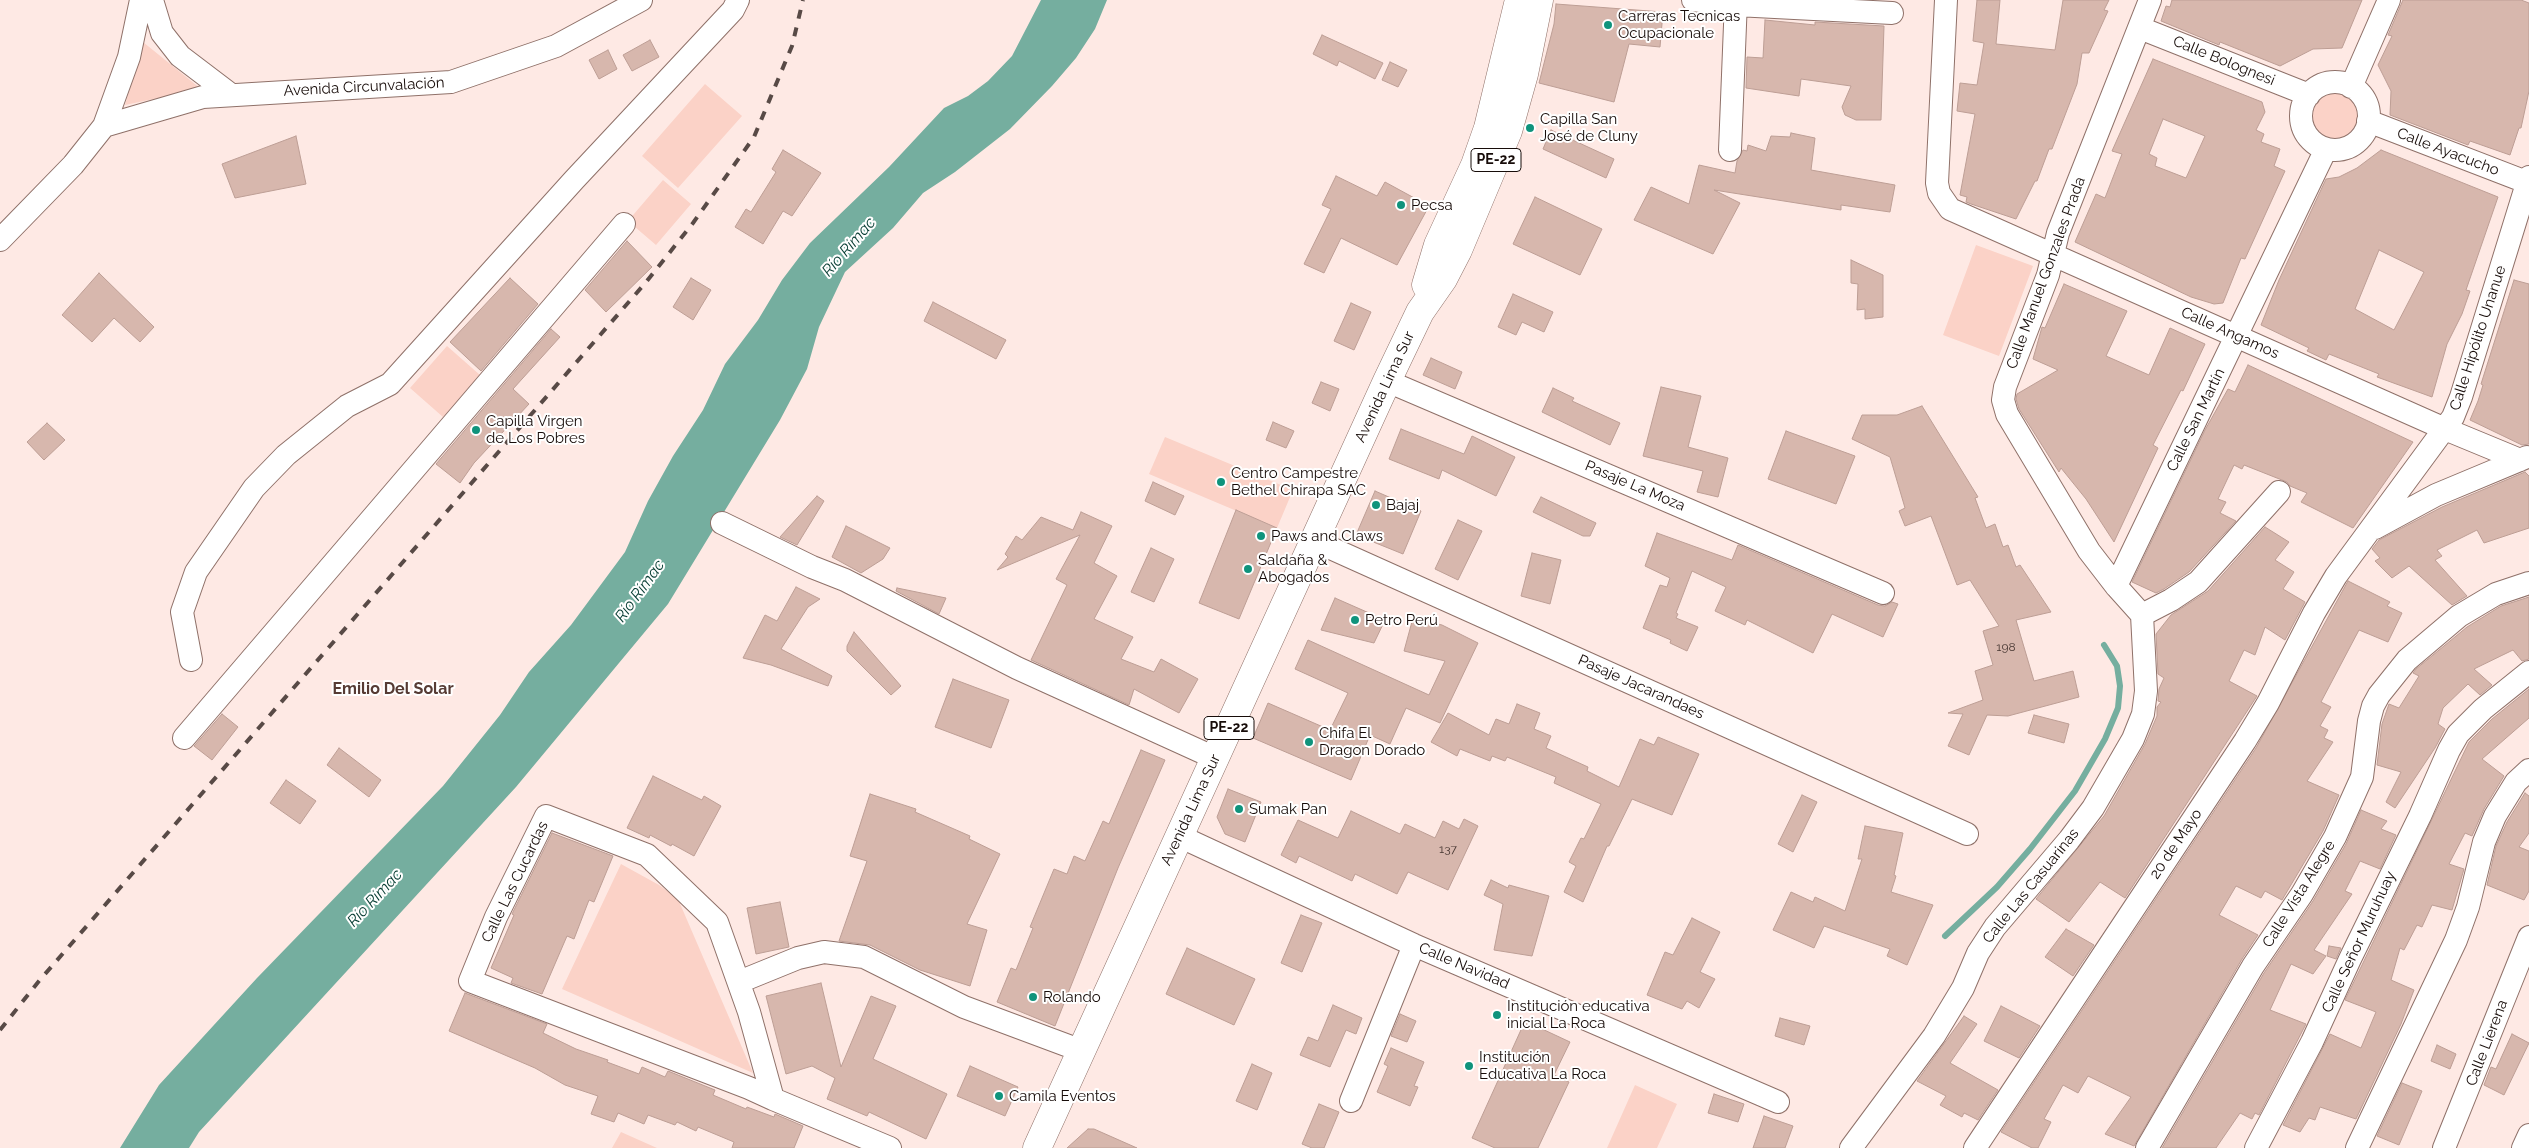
<!DOCTYPE html>
<meta charset="utf-8">
<style>
body{margin:0}
canvas{display:block;background:#fee9e4}
</style>
<canvas width="2529" height="1148"></canvas>
<script>
const g = document.querySelector('canvas').getContext('2d');
g.lineJoin = 'round';
function paint(path, color) { g.fillStyle = color; g.fill(path, 'evenodd'); }
const poly = rows => new Path2D(rows.map(r => 'M' + r).join(''));
function stroke(path, color, width, dash) { g.strokeStyle = color; g.lineWidth = width; g.lineCap = dash ? 'butt' : 'round'; g.setLineDash(dash || []); g.stroke(path); }
function write(font, color, halo, rows, align = 'center') {
  g.font = font + ' Raleway,sans-serif'; g.lineWidth = 4; g.setLineDash([]); g.textBaseline = 'middle'; g.strokeStyle = halo; g.fillStyle = color; for (const [text, x, y, turn = 0] of rows) {
    g.save(); g.translate(x, y); g.rotate((+turn || 0) * Math.PI / 180); g.textAlign = isNaN(turn) ? turn : align; if (halo) g.strokeText(text, 0, 0); g.fillText(text, 0, 0); g.restore();
  }
}
paint(poly([
 [143,42,201,89,125,105],
 [705,84,742,116,678,188,642,156],
 '2309 117a25 25 0 1 1 50 0a25 25 0 1 1-50 0Z',
 [663,180,691,204,656,245,628,221],
 [1976,245,2033,266,1999,356,1943,335],
 [447,346,480,375,443,417,410,388],
 [1165,437,1293,490,1277,528,1149,474],
 [621,864,659,885,678,899,753,1073,562,989],
 [1635,1085,1677,1104,1657,1148,1607,1148],
 [621,1132,657,1148,612,1148]
]), '#fbd2c7');
paint(poly([
 [1041,0,1107,0,1095,29,1076,58,1052,86,1010,129,955,172,923,193,893,228,845,272,819,327,807,369,780,420,668,604,516,787,199,1132,189,1148,120,1148,159,1085,257,978,443,786,500,715,529,672,571,625,625,552,648,501,673,456,703,410,725,364,758,320,782,280,810,243,889,167,944,108,968,96,988,81,1012,56]
]), '#75ae9f');
stroke(poly([
 [1945,936,1997,887,2030,849,2075,791,2105,739,2118,708,2120,686,2117,666,2104,645]
]), '#75ae9f', 6);
const building = poly([
 [1977,0,2000,0,1996,44,2055,50,2063,0,2109,0,2104,10,2108,11,2089,53,2082,53,2077,84,2052,149,2049,149,2037,181,2035,181,2016,219,1971,204,1966,202,1967,197,1960,195,1975,114,1957,111,1960,83,1977,85,1984,43,1973,41,1977,0],
 [2172,0,2362,0,2342,48,2313,49,2280,66,2220,42,2219,45,2161,21,2166,6,2170,7,2172,0],
 [2403,0,2521,0,2529,3,2529,91,2521,128,2519,128,2510,155,2470,141,2468,145,2390,115,2391,91,2378,65,2392,36,2388,35,2403,0],
 [1556,4,1663,12,1660,47,1629,44,1614,102,1539,83,1554,24,1556,4],
 [1765,20,1815,25,1815,22,1884,26,1881,120,1856,120,1845,115,1842,107,1851,86,1801,79,1799,96,1746,88,1747,57,1763,58,1765,20],
 [1322,35,1383,63,1375,79,1339,61,1337,66,1313,54,1322,35],
 [650,40,659,57,632,71,623,55,650,40],
 [608,50,617,69,599,79,589,60,608,50],
 [2153,59,2262,102,2265,112,2256,130,2264,134,2261,142,2280,149,2274,166,2285,171,2245,259,2241,258,2223,303,2214,304,2191,297,2075,242,2096,194,2105,198,2122,154,2112,151,2153,59],
 [2163,119,2205,136,2186,178,2155,166,2157,158,2149,154,2163,119],
 [1390,62,1407,70,1398,87,1382,80,1390,62],
 [1551,130,1614,159,1606,178,1543,149,1551,130],
 [1791,133,1815,138,1811,170,1895,185,1890,212,1841,205,1841,210,1714,190,1740,203,1713,254,1634,220,1651,187,1689,204,1699,165,1735,173,1737,161,1743,150,1747,151,1748,145,1766,151,1771,136,1790,137,1791,133],
 [296,136,306,184,235,198,222,164,296,136],
 [783,150,821,173,792,216,783,211,763,244,735,227,746,209,751,212,776,172,772,169,783,150],
 [2381,150,2498,197,2466,290,2470,291,2462,314,2447,344,2432,397,2377,377,2379,374,2329,354,2326,360,2307,351,2309,348,2261,325,2279,280,2326,179,2339,177,2357,168,2381,150],
 [2379,250,2424,272,2394,330,2355,309,2379,250],
 [1336,176,1377,196,1385,182,1429,206,1397,265,1341,238,1324,273,1304,264,1331,209,1322,205,1336,176],
 [1535,197,1602,229,1580,275,1513,244,1535,197],
 [627,241,652,267,606,312,585,290,627,241],
 [1851,260,1883,275,1883,317,1865,319,1865,309,1857,310,1858,284,1851,283,1851,260],
 [99,273,154,327,140,342,114,318,92,342,62,315,99,273],
 [510,278,538,304,481,371,450,342,510,278],
 [691,278,711,290,693,320,673,307,691,278],
 [2514,280,2529,284,2529,444,2522,445,2470,420,2478,401,2483,385,2481,384,2514,280],
 [2064,284,2127,311,2106,356,2149,375,2170,328,2205,344,2183,391,2181,390,2153,445,2158,448,2114,542,2086,499,2061,468,2059,472,2019,409,2016,399,2017,394,2058,370,2033,359,2042,327,2045,328,2064,284],
 [1513,294,1553,312,1544,332,1522,322,1516,335,1498,327,1513,294],
 [933,302,1006,340,996,359,924,321,933,302],
 [1351,303,1371,312,1354,350,1334,341,1351,303],
 [551,329,560,337,513,389,529,404,474,463,460,483,436,464,551,329],
 [1431,358,1462,372,1455,389,1423,375,1431,358],
 [2248,365,2413,442,2353,528,2301,502,2307,493,2290,486,2287,482,2244,465,2242,469,2234,465,2218,499,2226,502,2220,513,2236,521,2189,572,2164,589,2156,593,2132,582,2205,430,2228,389,2235,392,2248,365],
 [1321,382,1339,389,1330,411,1312,403,1321,382],
 [1661,387,1701,396,1688,447,1728,458,1718,497,1697,492,1703,471,1643,456,1661,387],
 [1553,388,1574,398,1572,401,1620,423,1610,445,1542,412,1553,388],
 [1922,406,1978,497,1975,498,1986,528,1995,524,2003,547,2008,545,2016,567,2020,565,2051,612,2016,620,2034,681,2073,671,2079,697,2008,716,1987,715,1969,755,1948,746,1963,714,1948,713,1983,700,1975,671,1993,665,1983,631,1999,626,1970,580,1957,585,1931,516,1905,526,1899,511,1905,508,1890,457,1852,439,1862,415,1897,415,1922,406],
 [1273,422,1294,431,1286,448,1266,440,1273,422],
 [47,423,65,440,44,460,27,442,47,423],
 [1401,429,1464,454,1472,436,1515,457,1496,496,1442,470,1439,479,1389,459,1401,429],
 [1786,431,1855,456,1836,504,1768,479,1786,431],
 [2525,472,2529,476,2529,528,2484,543,2477,530,2437,550,2442,556,2435,560,2467,596,2452,605,2409,566,2392,578,2375,561,2380,558,2372,549,2379,540,2442,507,2525,472],
 [1153,482,1184,496,1175,515,1145,501,1153,482],
 [1375,491,1421,511,1403,554,1356,535,1375,491],
 [817,496,824,501,797,545,780,537,817,496],
 [1541,497,1596,523,1590,536,1583,536,1533,512,1541,497],
 [1236,510,1277,528,1239,619,1199,603,1236,510],
 [1081,512,1112,526,1094,563,1117,576,1094,619,1133,637,1121,659,1154,672,1161,659,1198,679,1179,713,1134,689,1129,705,1031,660,1067,585,1056,579,1080,535,997,570,1008,557,1005,554,1016,536,1022,540,1041,517,1073,530,1081,512],
 [1458,520,1482,531,1458,580,1435,569,1458,520],
 [846,526,890,548,883,559,861,573,832,557,846,526],
 [2265,527,2289,542,2275,560,2294,572,2283,589,2305,602,2285,640,2265,627,2255,655,2244,650,2229,681,2257,696,2125,898,2100,882,2069,922,2036,899,2104,816,2145,744,2157,716,2157,707,2161,702,2158,701,2159,689,2164,678,2158,674,2156,634,2171,615,2208,591,2265,527],
 [1657,533,1732,560,1738,545,1878,605,1885,606,1892,602,1898,604,1883,637,1832,614,1813,653,1747,620,1745,625,1715,611,1726,587,1692,571,1676,613,1678,614,1676,618,1698,627,1687,651,1670,643,1671,640,1643,628,1660,585,1667,587,1670,578,1645,566,1657,533],
 [1151,548,1174,559,1154,602,1131,592,1151,548],
 [1532,553,1561,560,1550,604,1521,596,1532,553],
 [2348,581,2390,602,2387,606,2402,613,2388,642,2359,630,2321,702,2331,707,2320,726,2328,730,2324,738,2333,742,2307,781,2339,795,2323,831,2282,900,2265,891,2261,898,2236,886,2219,915,2258,935,2242,959,2134,1146,2105,1134,2131,1097,2088,1076,2078,1093,2063,1085,2044,1119,2051,1122,2038,1148,2032,1148,2001,1132,2256,748,2348,581],
 [796,587,820,599,808,607,781,649,832,676,828,686,771,665,743,658,765,615,777,621,796,587],
 [897,588,946,598,939,614,896,591,897,588],
 [2529,597,2529,659,2522,661,2513,650,2474,669,2492,685,2480,695,2468,684,2443,708,2438,724,2445,729,2435,748,2395,808,2386,802,2401,772,2377,765,2382,724,2389,704,2399,708,2419,676,2413,673,2416,669,2467,627,2501,606,2529,597],
 [1335,598,1385,620,1374,643,1321,630,1335,598],
 [1413,618,1442,625,1478,643,1440,723,1406,708,1390,744,1370,735,1351,780,1253,738,1268,703,1330,730,1348,693,1295,669,1308,640,1429,695,1445,661,1404,651,1413,618],
 [854,632,901,686,891,695,847,651,847,646,854,632],
 [953,679,1009,700,991,748,935,727,953,679],
 [2529,689,2529,718,2482,759,2504,776,2484,809,2472,836,2465,833,2449,864,2464,869,2452,910,2432,905,2422,927,2417,925,2404,950,2400,948,2391,980,2414,990,2401,1024,2356,1119,2320,1107,2315,1120,2309,1118,2300,1132,2283,1125,2330,1034,2361,1048,2376,1012,2345,1000,2362,965,2469,742,2492,719,2529,689],
 [1517,704,1540,713,1534,729,1551,736,1546,748,1588,767,1587,771,1619,787,1640,739,1654,745,1658,737,1699,754,1672,815,1632,799,1609,846,1607,846,1583,902,1564,892,1576,866,1569,862,1581,838,1584,839,1601,804,1554,783,1556,777,1507,757,1505,761,1492,756,1490,761,1460,749,1457,756,1431,742,1448,713,1489,735,1496,719,1509,724,1517,704],
 [222,714,238,727,212,760,194,746,222,714],
 [2034,715,2069,724,2064,743,2028,733,2034,715],
 [339,748,381,780,369,797,327,765,339,748],
 [1141,750,1165,760,1118,868,1055,1026,997,1002,1011,968,1016,970,1033,928,1030,927,1054,869,1067,874,1074,856,1085,861,1103,821,1109,824,1141,750],
 [653,776,702,800,704,796,721,806,694,856,672,844,671,846,650,835,649,838,627,828,653,776],
 [286,780,316,801,300,824,270,803,286,780],
 [1228,789,1261,802,1245,842,1225,834,1217,817,1228,789],
 [2525,793,2529,796,2529,833,2519,847,2529,851,2529,891,2524,900,2487,885,2496,846,2507,822,2525,793],
 [870,794,916,809,915,812,970,836,969,839,1000,854,967,924,987,930,970,986,920,970,870,945,839,941,867,861,850,856,870,794],
 [1802,795,1817,802,1793,852,1778,844,1802,795],
 [2361,810,2387,821,2381,829,2396,835,2380,869,2360,861,2345,891,2352,894,2314,950,2326,956,2313,974,2291,964,2270,1010,2306,1024,2259,1115,2255,1113,2252,1119,2240,1113,2216,1148,2162,1148,2264,973,2313,901,2346,844,2361,810],
 [1351,811,1400,834,1405,824,1435,838,1443,821,1459,829,1464,819,1478,826,1448,890,1408,872,1397,894,1355,874,1352,881,1299,856,1296,863,1281,855,1298,820,1338,838,1351,811],
 [1865,826,1903,833,1894,875,1896,876,1891,892,1933,905,1907,965,1887,956,1890,949,1824,926,1814,948,1773,930,1791,892,1813,902,1815,897,1845,911,1862,859,1858,859,1865,826],
 [552,833,613,856,594,902,589,900,574,939,567,936,542,994,511,983,513,978,491,968,514,915,512,914,552,833],
 [1491,880,1508,888,1509,885,1549,896,1532,956,1494,950,1503,904,1484,895,1491,880],
 [780,902,789,947,756,954,747,908,780,902],
 [1301,915,1322,923,1302,972,1281,963,1301,915],
 [1692,918,1720,932,1700,972,1715,979,1699,1008,1687,1001,1682,1009,1647,995,1665,952,1673,955,1692,918],
 [2066,929,2094,945,2073,976,2045,957,2066,929],
 [2329,946,2341,948,2336,959,2327,956,2329,946],
 [1187,948,1255,979,1234,1025,1166,994,1187,948],
 [821,983,841,1067,871,996,896,1006,873,1059,947,1094,926,1139,869,1112,867,1116,827,1099,835,1078,812,1066,786,1074,766,996,821,983],
 [465,993,547,1024,543,1033,576,1049,608,1060,607,1062,639,1074,642,1067,665,1077,668,1071,715,1090,713,1095,746,1109,747,1107,774,1117,775,1114,803,1126,794,1148,732,1148,734,1142,698,1127,696,1131,677,1122,675,1125,648,1115,644,1124,618,1113,614,1122,591,1114,598,1096,565,1085,535,1068,449,1031,465,993],
 [1333,1005,1362,1018,1356,1034,1346,1030,1330,1067,1300,1055,1308,1037,1318,1041,1333,1005],
 [2001,1006,2040,1026,2019,1058,1984,1041,2001,1006],
 [1400,1014,1416,1021,1407,1042,1391,1036,1400,1014],
 [1964,1016,1977,1024,1950,1063,1998,1090,1978,1120,1964,1113,1962,1117,1940,1105,1946,1096,1917,1081,1964,1016],
 [1780,1018,1810,1026,1804,1045,1775,1036,1780,1018],
 [1525,1021,1570,1042,1554,1075,1569,1082,1538,1148,1495,1148,1472,1138,1525,1021],
 [2512,1034,2529,1043,2504,1095,2484,1085,2491,1067,2496,1069,2512,1034],
 [2437,1045,2456,1054,2450,1069,2431,1061,2437,1045],
 [1391,1048,1424,1062,1414,1086,1418,1087,1410,1106,1377,1092,1388,1066,1384,1064,1391,1048],
 [1252,1064,1272,1073,1257,1110,1236,1101,1252,1064],
 [970,1066,1018,1087,1005,1116,957,1096,970,1066],
 [2402,1083,2422,1091,2399,1145,2377,1136,2402,1083],
 [1714,1094,1744,1104,1738,1122,1708,1113,1714,1094],
 [1319,1104,1339,1112,1324,1148,1312,1148,1302,1144,1319,1104],
 [1764,1116,1793,1126,1785,1148,1753,1148,1764,1116],
 [1088,1129,1094,1129,1137,1148,1067,1148,1088,1129]
]);
paint(building, '#d7b7ad');
stroke(building, '#bd9e95', 1);
const minor = poly([
 [152,0,162,33,180,56,230,94],
 [1693,0,1736,5,1892,13],
 [1946,0,1937,183,1939,193,1950,209,2445,429,2520,460],
 [2140,28,2309,95],
 '2301 116a34 34 0 1 1 68 0a34 34 0 1 1-68 0Z',
 [2351,87,2389,0],
 [2368,121,2529,183],
 [104,126,203,97,451,82,556,46,641,0],
 [1730,150,1736,0],
 [0,240,73,165,104,126,129,57,141,0],
 [1387,381,1883,593],
 [722,523,812,567,845,580,1017,668,1215,758],
 [2375,528,2436,495,2527,457],
 [1315,541,1967,834],
 [2116,586,2326,149],
 [2142,615,2171,600,2198,582,2279,492],
 [191,660,182,612,196,572,254,488,286,455,347,406,390,384,574,180,733,10,738,0],
 [184,738,624,224],
 [1179,836,1414,945,1778,1102],
 [739,982,798,958,824,952,864,957,964,1007,1082,1051],
 [773,1099,749,1012,717,922,647,855,546,816,496,917,470,981,749,1088,773,1099,890,1148],
 [1351,1101,1414,945],
 [1851,1148,1934,1036,1963,988,1978,953,1995,927,2069,840,2093,808,2133,739,2143,714,2146,691,2142,615,2116,586,2089,551,2007,414,2003,400,2005,387,2048,275,2058,233,2150,0],
 [1975,1148,2245,741,2268,703,2314,613,2336,576,2453,417,2461,397,2529,177],
 [2147,1148,2253,966,2302,894,2335,837,2362,777,2369,721,2373,706,2379,695,2407,660,2459,616,2496,594,2529,583],
 [2256,1148,2312,1042,2350,959,2420,816,2449,750,2458,734,2483,709,2529,672],
 [2357,1148,2456,940,2468,907,2484,842,2495,816,2516,782,2529,770],
 [2444,1148,2529,937],
 [2523,1148,2529,1135]
]);
const highway = poly([
 [1426,285,1438,245,1475,165,1488,128,1519,0],
 [1037,1148,1387,381,1420,312,1443,279,1458,250,1508,131,1524,74,1539,0]
]);
stroke(minor, '#8f7169', 24);
stroke(highway, '#8f7169', 29);
stroke(minor, '#fff', 22);
stroke(highway, '#fff', 28);
stroke(poly([
 [0,1030,39,981,647,281,693,223,754,137,792,46,803,0]
]), '#584a46', 4, [9, 9]);
for (const [x, y, r, color] of [
 [1608,25,5,"#0f937c"],
 [1530,128,5,"#0f937c"],
 [1401,205,5,"#0f937c"],
 [476,430,5,"#0f937c"],
 [1221,482,5,"#0f937c"],
 [1376,505,5,"#0f937c"],
 [1261,536,5,"#0f937c"],
 [1248,569,5,"#0f937c"],
 [1355,620,5,"#0f937c"],
 [1309,742,5,"#0f937c"],
 [1239,809,5,"#0f937c"],
 [1033,997,5,"#0f937c"],
 [1497,1015,5,"#0f937c"],
 [1469,1066,5,"#0f937c"],
 [999,1096,5,"#0f937c"]
]) { const dot = new Path2D(); dot.arc(x, y, r, 0, 2 * Math.PI); g.fillStyle = color; g.fill(dot); stroke(dot, '#fff', 2); }
write('12px', '#473732', null, [
 ["198",2006,647],
 ["137",1448,849]
]);
for (const [x, y, w] of [
 [1496,160,50],
 [1229,728,50]
]) { const box = new Path2D(); box.roundRect(x - w / 2, y - 11.5, w, 23, 4); g.fillStyle = '#fff'; g.fill(box); stroke(box, '#170c09', 1); }
write('bold 14px', '#170c09', null, [
 ["PE-22",1496,160],
 ["PE-22",1229,728]
]);
write('15px', '#170c09', '#fff', [
 ["Carreras Tecnicas",1618,16],
 ["Ocupacionale",1618,33],
 ["Capilla San",1540,119],
 ["José de Cluny",1540,136],
 ["Pecsa",1411,205],
 ["Capilla Virgen",486,421],
 ["de Los Pobres",486,438],
 ["Centro Campestre",1231,473],
 ["Bethel Chirapa SAC",1231,490],
 ["Bajaj",1386,505],
 ["Paws and Claws",1271,536],
 ["Saldaña &",1258,560],
 ["Abogados",1258,577],
 ["Petro Perú",1365,620],
 ["Chifa El",1319,733],
 ["Dragon Dorado",1319,750],
 ["Sumak Pan",1249,809],
 ["Rolando",1043,997],
 ["Institución educativa",1507,1006],
 ["inicial La Roca",1507,1023],
 ["Institución",1479,1057],
 ["Educativa La Roca",1479,1074],
 ["Camila Eventos",1009,1096]
], 'left');
write('15px', '#170c09', '#fff', [
 ["Calle Bolognesi",2224,61,22],
 ["Avenida Circunvalación",364,87,-3],
 ["Calle Ayacucho",2448,152,21],
 ["Calle Manuel Gonzales Prada",2046,273,-70],
 ["Calle Angamos",2230,333,24],
 ["Calle Hipólito Unanue",2478,338,-72],
 ["Avenida Lima Sur",1385,387,-65],
 ["Calle San Martín",2196,420,-64],
 ["Pasaje La Moza",1635,486,23],
 ["Pasaje Jacarandaes",1641,687,24],
 ["Avenida Lima Sur",1191,810,-65],
 ["20 de Mayo",2176,844,-56],
 ["Calle Las Cucardas",515,882,-64],
 ["Calle Las Casuarinas",2031,886,-51],
 ["Calle Vista Alegre",2299,894,-58],
 ["Calle Señor Muruhuay",2359,942,-65],
 ["Calle Navidad",1464,966,23],
 ["Calle Lierena",2487,1043,-69]
]);
write('italic 16px', '#063c32', '#fff', [
 ["Río Rímac",849,247,-49],
 ["Río Rímac",640,591,-54],
 ["Río Rímac",375,898,-47]
]);
write('bold 16px', '#563b34', '#fff', [
 ["Emilio Del Solar",393,689]
]);
</script>
